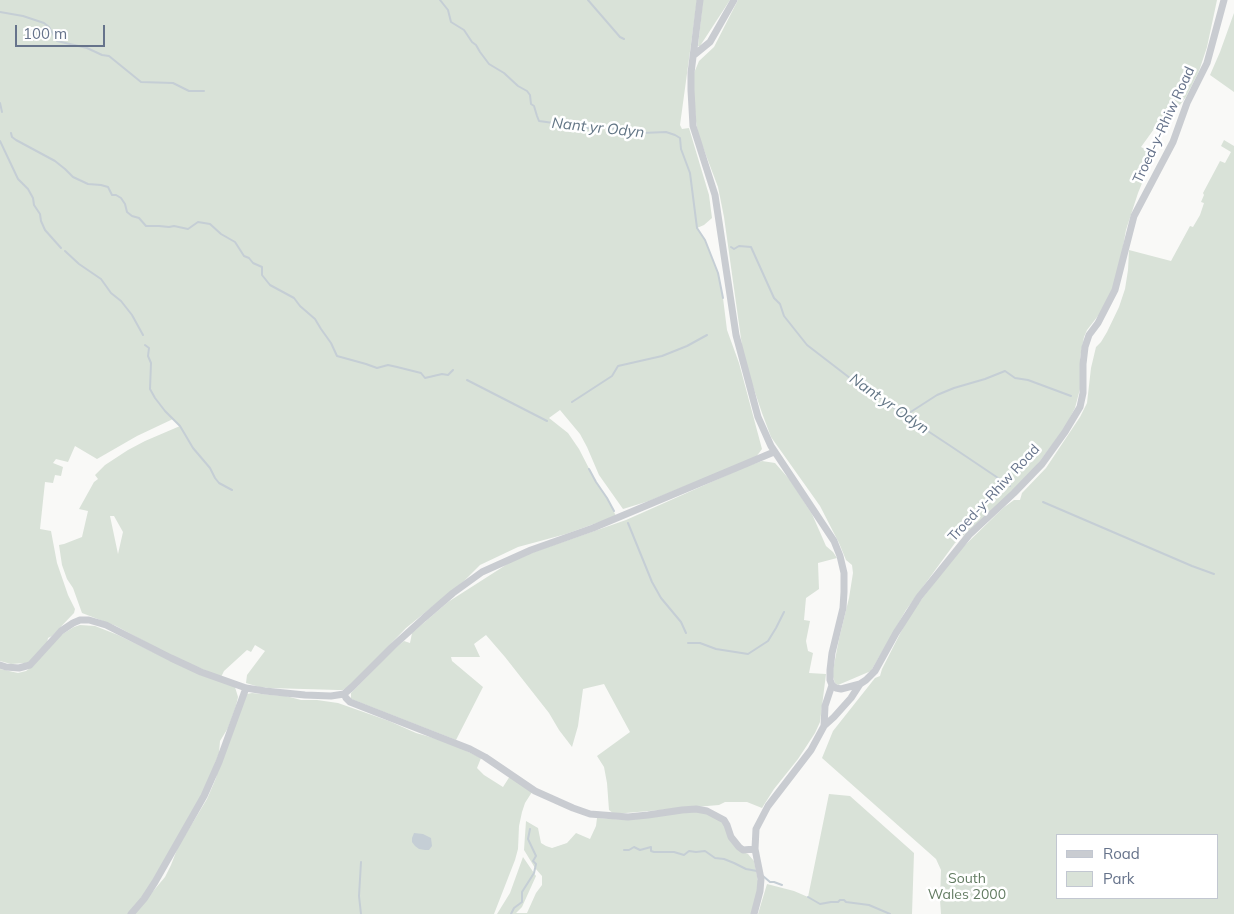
<!DOCTYPE html>
<style>
body{margin:0}
#map{position:relative;width:1234px;height:914px;overflow:hidden;background:#f9f9f7;font-family:Mulish,sans-serif}
canvas{display:block}
.legend{position:absolute;left:1056px;top:834px;width:162px;height:65px;box-sizing:border-box;background:#fff;border:1px solid #c2c7d1;margin:0;padding:6px 9px;list-style:none;font-size:15px;color:#66738b}
.legend li{display:flex;align-items:center;gap:10px;height:25px}
.legend b{width:25px;border:1px solid #c2c7d1}
.scale{position:absolute;left:15px;top:25px;width:90px;height:22px;box-sizing:border-box;border:2px solid #66738b;border-top:0;padding-left:6px;font-size:15px;line-height:18px;white-space:nowrap;color:#66738b;-webkit-text-stroke:4px #fff;paint-order:stroke}
</style>
<div id="map">
<canvas width="1234" height="914"></canvas>
<ul class="legend">
<li><b style="height:6px;background:#c9ccd1"></b>Road</li>
<li><b style="height:14px;background:#d9e2d8"></b>Park</li>
</ul>
<div class="scale">100 m</div>
</div>
<script>
const g = document.querySelector('canvas').getContext('2d');
g.lineJoin = 'round';
function paint(path, color) { g.fillStyle = color; g.fill(path, 'evenodd'); }
const poly = rows => new Path2D(rows.map(r => 'M' + r).join(''));
function stroke(path, color, width, dash) { g.strokeStyle = color; g.lineWidth = width; g.lineCap = dash ? 'butt' : 'round'; g.setLineDash(dash || []); g.stroke(path); }
function write(font, color, halo, rows, align = 'center') {
  g.font = font + ' Mulish,sans-serif'; g.lineWidth = 5; g.setLineDash([]); g.textBaseline = 'middle'; g.strokeStyle = halo; g.fillStyle = color; for (const [text, x, y, turn = 0] of rows) {
    g.save(); g.translate(x, y); g.rotate((+turn || 0) * Math.PI / 180); g.textAlign = isNaN(turn) ? turn : align; if (halo) g.strokeText(text, 0, 0); g.fillText(text, 0, 0); g.restore();
  }
}
paint(poly([
 [0,0,697,0,680,125,682,129,689,128,709,195,712,218,704,225,697,228,705,240,718,273,723,298,727,330,739,363,762,449,756,457,649,501,623,509,599,475,587,447,580,434,560,410,549,418,568,433,579,449,596,482,607,498,616,516,566,534,518,547,480,565,464,581,406,628,353,683,343,690,338,690,269,688,259,687,246,683,247,675,265,651,255,645,251,652,247,650,224,671,221,677,172,656,116,626,82,613,73,588,67,579,62,565,59,545,64,544,82,537,88,511,79,509,94,482,98,479,95,475,105,465,128,450,145,441,180,426,173,419,137,436,97,459,75,446,68,462,56,459,53,463,63,467,61,476,55,475,53,483,45,482,40,529,51,531,57,563,68,595,75,609,74,613,52,636,48,638,47,643,30,662,25,663,11,664,0,661],
 [110,516,114,516,123,532,118,554],
 [703,0,730,0,700,46,698,46],
 [738,0,1217,0,1207,47,1199,71,1186,97,1179,106,1165,134,1154,129,1141,147,1156,155,1149,166,1138,193,1126,230,1120,263,1111,293,1101,312,1087,330,1084,337,1080,358,1080,389,1075,408,1064,429,1037,465,1001,502,955,543,906,610,871,671,838,685,835,683,833,677,833,670,839,639,849,598,853,573,852,565,846,560,839,543,820,506,771,437,762,413,744,360,724,217,718,187,698,134,696,121,693,91,694,73,699,61,714,47],
 [1234,13,1234,92,1210,75,1220,52],
 [1224,140,1234,146,1234,914,941,914,940,900,941,870,936,859,822,758,833,731,875,678,880,676,882,669,907,620,921,600,958,552,1003,508,1014,500,1020,500,1022,493,1046,468,1080,417,1087,403,1091,368,1096,347,1101,342,1107,332,1119,307,1125,289,1128,270,1129,250,1171,261,1190,226,1193,227,1200,215,1204,203,1201,202,1204,195,1203,193,1219,163,1220,161,1225,163,1231,152,1221,146],
 [1058,835,1218,835,1218,898,1058,898],
 [762,461,775,463,790,480,812,514,826,546,833,552,837,558,818,563,819,589,806,598,804,620,810,621,806,641,808,651,813,653,809,673,826,674,820,722,815,733,798,759,774,789,762,808,747,802,725,802,719,805,614,814,609,810,607,783,604,767,597,756,630,732,604,684,583,689,578,726,572,747,559,730,549,713,505,657,486,635,474,644,480,657,451,657,452,661,483,687,456,740,351,699,351,693,393,650,404,641,410,643,412,633,448,602,509,563,534,552,626,520,745,467],
 [80,625,95,626,118,635,181,666,235,687,238,697,236,706,228,728,220,741,219,753,205,790,157,877,129,914,0,914,0,669,18,673,26,671,33,666,61,635,74,627],
 [252,693,271,695,286,696,301,700,317,700,338,703,389,721,416,733,448,742,481,758,477,768,484,775,503,787,510,776,532,792,525,803,522,812,519,826,518,849,515,860,494,914,134,914,165,877,171,865,178,847,207,799,216,778,217,772,247,694],
 [829,794,850,796,914,853,912,914,758,914,767,884,794,891,808,897],
 [696,811,706,813,724,823,737,849,748,854,754,861,759,886,752,914,497,914,510,893,523,857,536,876,522,907,516,913,527,913,536,893,542,885,542,876,535,868,524,850,526,821,538,828,541,843,546,846,552,848,567,843,576,833,590,839,596,826,597,818,629,820]
]), '#d9e2d8');
paint(poly([
 [414,833,423,834,431,838,432,846,429,850,425,850,419,849,415,846,412,842,412,838]
]), '#c5ced5');
stroke(poly([
 [440,0,448,10,451,22,464,30,472,42,476,45,480,52,489,64,504,73,518,86,527,91,530,95,531,104,534,106,537,116,539,121,568,125,577,128,600,128,609,127,633,135,642,133,666,132,675,135,680,138,681,149,690,173,697,228,705,240,718,273,723,298],
 [588,0,620,37,624,39],
 [0,12,23,16,44,23,49,27,57,41,87,48,102,55,109,56,141,82,173,83,189,91,204,91],
 [0,103,2,112],
 [11,133,12,137,16,140,55,161,65,169,73,177,88,184,101,185,108,187,112,195,116,195,121,198,125,204,127,212,132,216,139,218,146,226,159,226,169,227,174,226,188,229,198,222,210,224,221,234,235,242,244,256,249,258,253,263,262,267,262,275,270,285,294,298,300,306,315,319,321,329,331,343,337,356,366,364,377,368,388,365,397,367,421,373,425,378,442,374,448,375,453,370],
 [0,141,18,179,28,189,33,198,34,205,40,214,41,221,45,230,61,248],
 [731,247,734,249,739,246,751,247,774,298,780,304,784,316,807,345,859,385,874,393,905,416,949,445,1010,486],
 [65,251,79,264,101,279,111,293,121,301,132,315,143,335],
 [145,345,149,348,148,356,151,363,150,389,155,398,165,411,180,426,193,448,210,468,215,478,219,483,232,490],
 [467,380,547,421],
 [572,402,612,376,618,366,662,356,687,346,707,335],
 [906,415,937,395,954,388,985,379,1005,371,1015,378,1028,380,1071,396],
 [589,469,596,482,607,498,614,511],
 [1043,502,1192,566,1214,574],
 [628,523,652,582,661,598,681,622,686,633],
 [688,643,700,643,716,649,748,654,768,641,776,628,784,612],
 [624,850,629,850,634,847,640,850,651,847,651,851,654,852,674,852,684,855,689,851,696,852,705,851,715,858,724,859,734,863,746,869,757,871],
 [361,862,359,896,361,914],
 [763,876,770,882,774,882,782,885],
 [808,897,820,904,831,902,838,902,840,900,844,900,846,902,869,905,890,914],
 [511,914,514,908,522,902,522,892,534,873,536,864,533,861,536,856,528,839,530,829]
]), '#c5ced5', 2);
stroke(poly([
 [700,0,691,73,691,90,693,126,715,195,736,335,758,417,771,446,834,541,840,556,844,573,844,592,843,608,832,653,830,670,830,680,832,685,836,688,841,689,860,684],
 [694,55,710,42,734,0],
 [0,665,6,667,19,668,30,665,61,631,73,623,80,620,89,620,106,625,171,658,201,672,246,688,265,691,305,695,331,696,344,694,352,687,392,647,424,618,453,593,482,572,531,550,593,528,774,452],
 [344,694,346,698,350,702,470,749,485,757,535,791,573,808,590,814,628,817,648,815,682,810,696,809,707,811,724,820,727,825,731,837,739,847,743,850,755,849],
 [824,726,834,717,851,698,860,684,866,680,875,671,896,633,919,597,969,535,1014,493,1042,464,1065,432,1080,407,1083,393,1083,364,1085,347,1089,335,1098,323,1115,290,1134,216,1173,142,1187,103,1207,63,1224,0],
 [131,914,144,899,155,882,204,796,219,762,246,688],
 [754,914,760,891,761,879,755,849,756,829,768,806,811,750,824,726,825,706,832,685]
]), '#c9ccd1', 7);
write('14px', '#66738b', '#fff', [
 ["Troed-y-Rhiw Road",1164,125,-65],
 ["Troed-y-Rhiw Road",994,493,-47]
]);
write('14px', '#627b61', '#fff', [
 ["South",967,879],
 ["Wales 2000",967,895]
]);
write('italic 15px', '#627585', '#fff', [
 ["Nant yr Odyn",598,128,6],
 ["Nant yr Odyn",889,404,35]
]);
</script>
